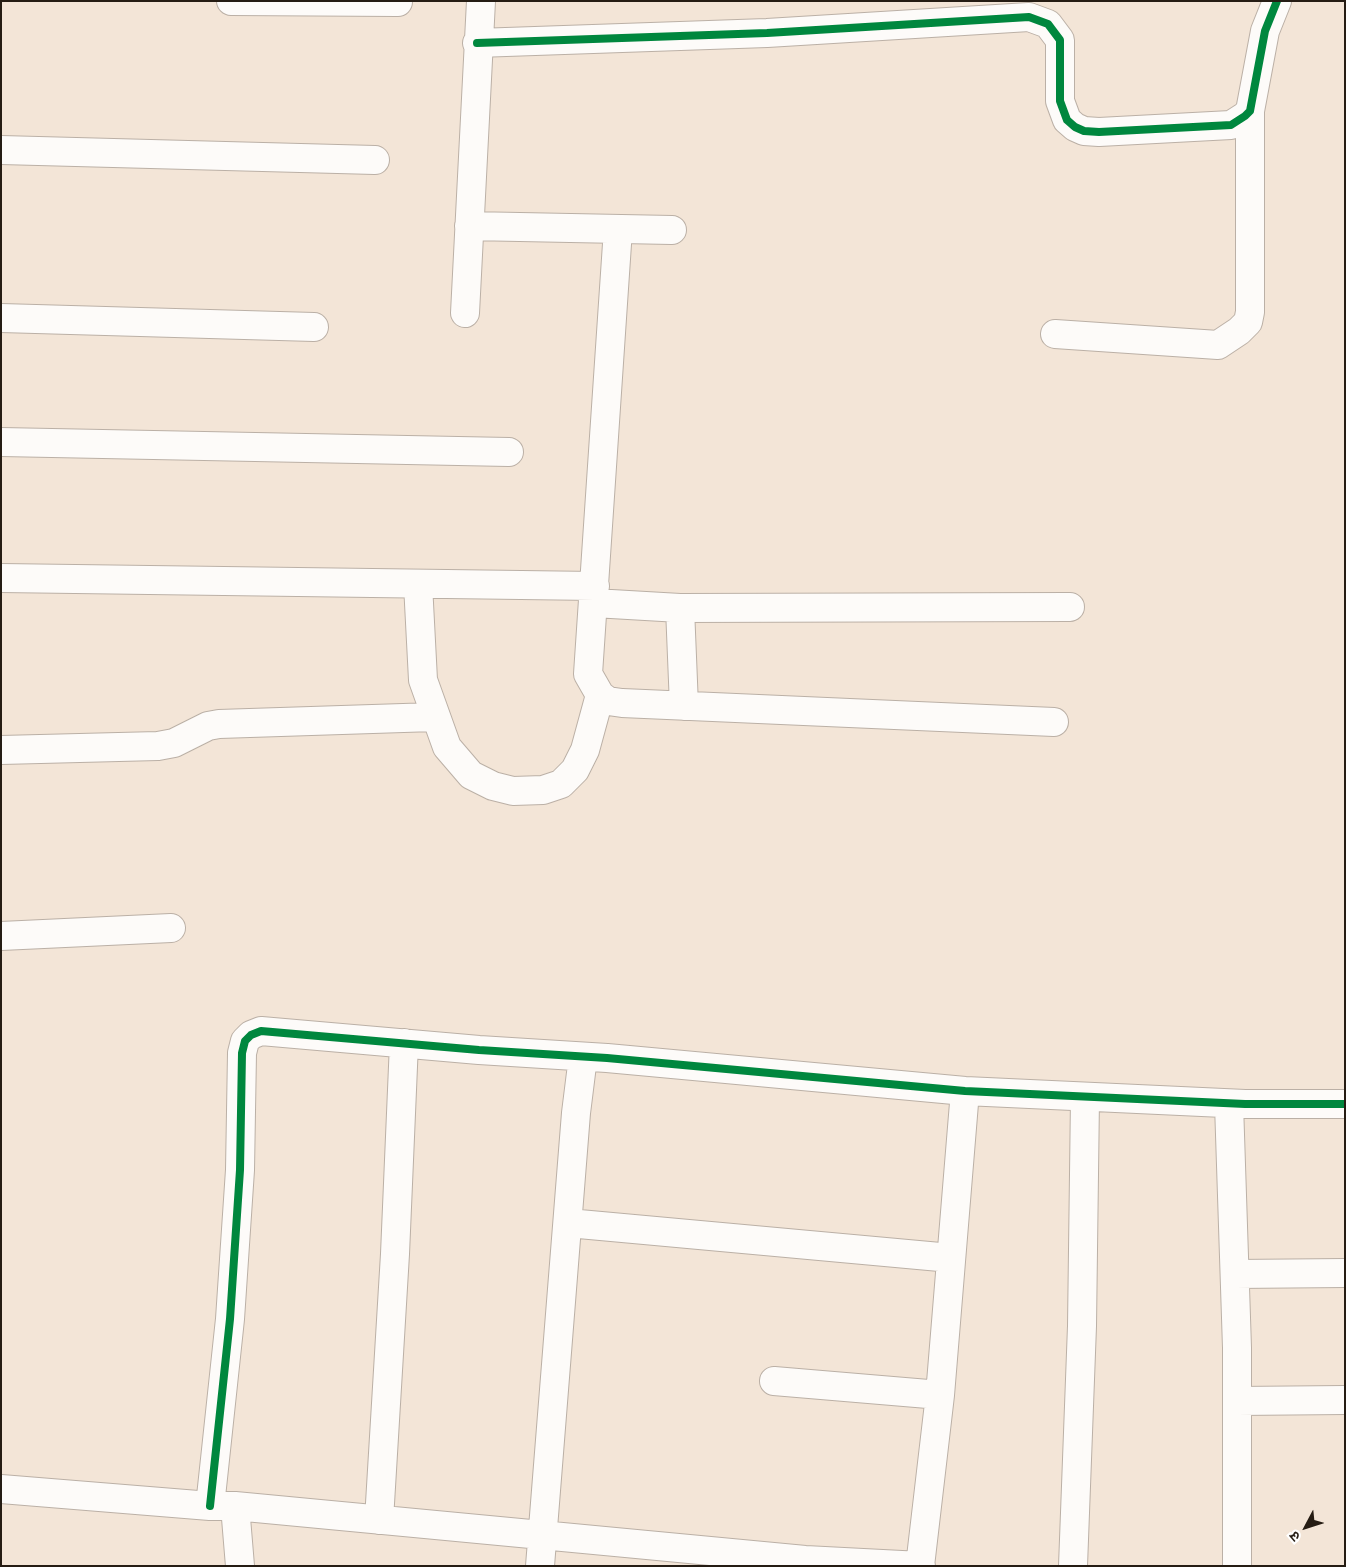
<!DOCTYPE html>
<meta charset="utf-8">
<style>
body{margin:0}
#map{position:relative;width:1346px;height:1567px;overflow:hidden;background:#f3e5d7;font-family:"PT Sans","Noto Sans Devanagari",sans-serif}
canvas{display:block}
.frame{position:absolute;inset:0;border:2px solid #251c13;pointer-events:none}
.north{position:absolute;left:1281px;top:1502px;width:50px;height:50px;-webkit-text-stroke:4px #fff;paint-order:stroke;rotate:230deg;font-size:14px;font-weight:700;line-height:20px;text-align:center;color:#251c13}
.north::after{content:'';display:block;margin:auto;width:18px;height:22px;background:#251c13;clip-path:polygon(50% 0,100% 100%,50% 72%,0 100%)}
</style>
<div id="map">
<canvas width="1346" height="1567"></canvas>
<div class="frame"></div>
<div class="north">उ</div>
</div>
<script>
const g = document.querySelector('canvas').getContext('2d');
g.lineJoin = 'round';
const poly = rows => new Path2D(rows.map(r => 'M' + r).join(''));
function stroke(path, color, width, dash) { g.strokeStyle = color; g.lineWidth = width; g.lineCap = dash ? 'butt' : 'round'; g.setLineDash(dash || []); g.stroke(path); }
const minor = poly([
 [231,1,398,2],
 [477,43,767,33,1029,17,1048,24,1060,40,1060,101,1067,120,1075,127,1084,131,1099,132,1231,125,1245,116,1250,111,1265,31,1277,1],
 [1,150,375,160],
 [469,226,672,230],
 [618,229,588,674,600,695,608,701,622,703,1054,722],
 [465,313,481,1],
 [1,318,314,327],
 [1055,334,1218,345,1239,331,1248,322,1250,312,1250,111],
 [1,442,509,452],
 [1,578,595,586],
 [418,584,423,680,447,747,471,775,493,786,513,791,543,790,561,784,575,770,585,750,600,695],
 [594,603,680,608,1070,607],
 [680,608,684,706],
 [1,750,158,746,174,743,208,726,219,724,434,717],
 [1,936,171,928],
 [1229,1104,1237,1348,1237,1566],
 [568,1223,951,1258],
 [1235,1274,1345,1273],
 [774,1381,940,1395],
 [1237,1401,1345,1400],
 [1,1489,210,1506,235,1506,805,1560,921,1566],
 [210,1506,230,1319,240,1170,242,1053,245,1041,251,1035,261,1031,479,1050,607,1058,965,1091,1245,1104,1345,1104],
 [235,1506,240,1566],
 [379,1520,395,1254,404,1043],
 [540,1566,576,1113,583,1057],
 [920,1566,940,1395,965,1091],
 [1073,1566,1082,1326,1085,1098]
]);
stroke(minor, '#bbb0a6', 30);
stroke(minor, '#fdfbf9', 28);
stroke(poly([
 [477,43,767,33,1029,17,1048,24,1060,40,1060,101,1067,120,1075,127,1084,131,1099,132,1231,125,1245,116,1250,111,1265,31,1277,1],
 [210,1506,230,1319,240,1170,242,1053,245,1041,251,1035,261,1031,479,1050,607,1058,965,1091,1245,1104,1345,1104]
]), '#00873e', 8);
</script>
